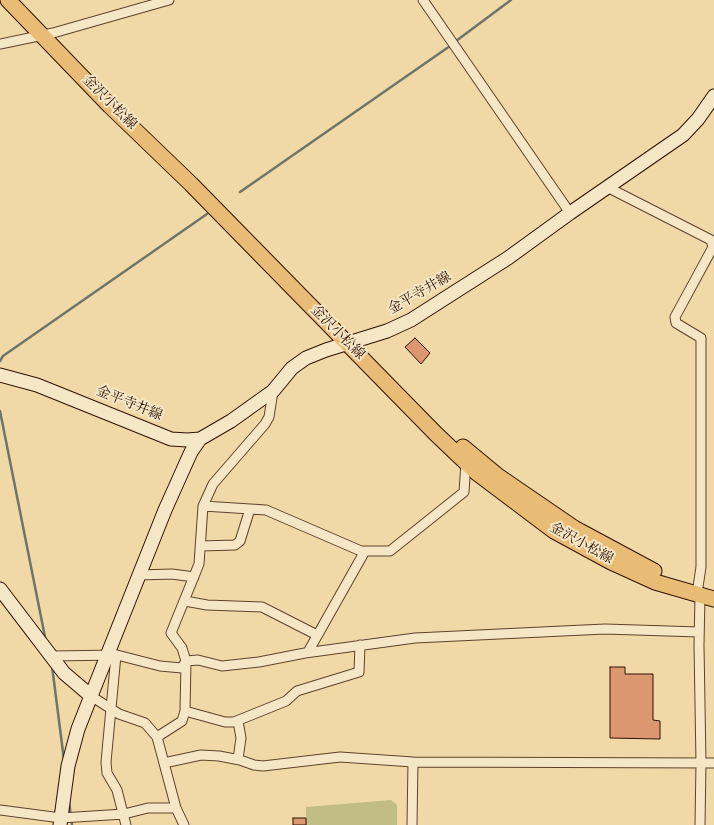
<!DOCTYPE html>
<meta charset="utf-8">
<style>
body{margin:0}
canvas{display:block;background:#f0d9a7}
</style>
<canvas width="714" height="825"></canvas>
<script>
const g = document.querySelector('canvas').getContext('2d');
g.lineJoin = 'round';
function paint(path, color) { g.fillStyle = color; g.fill(path, 'evenodd'); }
const poly = rows => new Path2D(rows.map(r => 'M' + r).join(''));
function stroke(path, color, width, dash) { g.strokeStyle = color; g.lineWidth = width; g.lineCap = dash ? 'butt' : 'round'; g.setLineDash(dash || []); g.stroke(path); }
function write(font, color, halo, rows, align = 'center') {
  g.font = font + ' "IM FELL Double Pica","Noto Serif JP",serif'; g.lineWidth = 4; g.setLineDash([]); g.textBaseline = 'middle'; g.strokeStyle = halo; g.fillStyle = color; for (const [text, x, y, turn = 0] of rows) {
    g.save(); g.translate(x, y); g.rotate((+turn || 0) * Math.PI / 180); g.textAlign = isNaN(turn) ? turn : align; if (halo) g.strokeText(text, 0, 0); g.fillText(text, 0, 0); g.restore();
  }
}
paint(poly([
 [391,800,397,805,397,825,306,825,306,807]
]), '#c0be83');
stroke(poly([
 [456,41,511,0],
 [240,192,450,46],
 [0,361,3,356,207,214],
 [0,411,46,642],
 [52,666,64,760],
 [69,801,72,825]
]), '#6f7569', 2.5);
const building = poly([
 [415,338,430,353,421,364,405,347,415,338],
 [610,667,625,667,625,674,653,674,653,720,660,721,660,739,610,738,610,667],
 [293,818,306,818,306,825,293,825,293,818]
]);
paint(building, '#db9870');
stroke(building, '#2e1002', 1);
const street = poly([
 [423,0,570,213],
 [0,44,53,33,169,0],
 [607,187,711,240,713,247,675,317,676,323,701,338,701,567,698,587],
 [203,506,266,510,361,551,390,551,464,492,466,462],
 [201,546,235,545,240,541,250,509],
 [139,575,172,574,194,577],
 [185,601,207,605,262,607,317,635],
 [308,652,365,551],
 [116,655,106,762,107,773,117,790,126,825],
 [52,656,117,655,160,666,182,668,186,661],
 [186,661,198,660,222,666,259,662,305,653,415,638,605,629,699,632],
 [91,696,119,714,145,723,157,737,176,808,184,825],
 [185,711,225,722,234,722,286,701,297,691,359,672,360,645],
 [238,721,241,738,238,759],
 [157,737,182,721,185,711,186,661,182,648,171,633,199,564,203,506,213,484,265,424,269,417,273,391],
 [164,763,201,755,219,756,240,760,254,765,263,766,340,757,413,762,714,763],
 [0,810,61,818,124,814,148,808,176,808],
 [412,825,413,762],
 [700,825,701,763,699,645,700,596]
]);
const secondary = poly([
 [0,375,37,385,171,439,187,440,200,439,231,421,273,391,292,368,306,358,326,350,387,331,411,320,508,258,570,213,683,135,698,119,714,96],
 [0,589,64,673,91,696,165,510,191,452,200,439],
 [60,825,68,766,78,729,91,696]
]);
const primary = poly([
 [8,0,110,106,191,184,436,434,477,473,554,531,611,562,655,582,714,599],
 [463,447,498,476,574,528,654,571]
]);
stroke(street, '#5e422b', 11);
stroke(secondary, '#2e1002', 15);
stroke(primary, '#2e1002', 17);
stroke(street, '#f5e6c6', 9);
stroke(secondary, '#f5e6c6', 13);
stroke(primary, '#e8bc74', 15);
write('14px', '#2e1002', '#f5e6c6', [
 ["金沢小松線",109,103,45],
 ["金平寺井線",420,294,-30],
 ["金沢小松線",337,333,45],
 ["金平寺井線",129,404,22],
 ["金沢小松線",581,544,29]
]);
</script>
